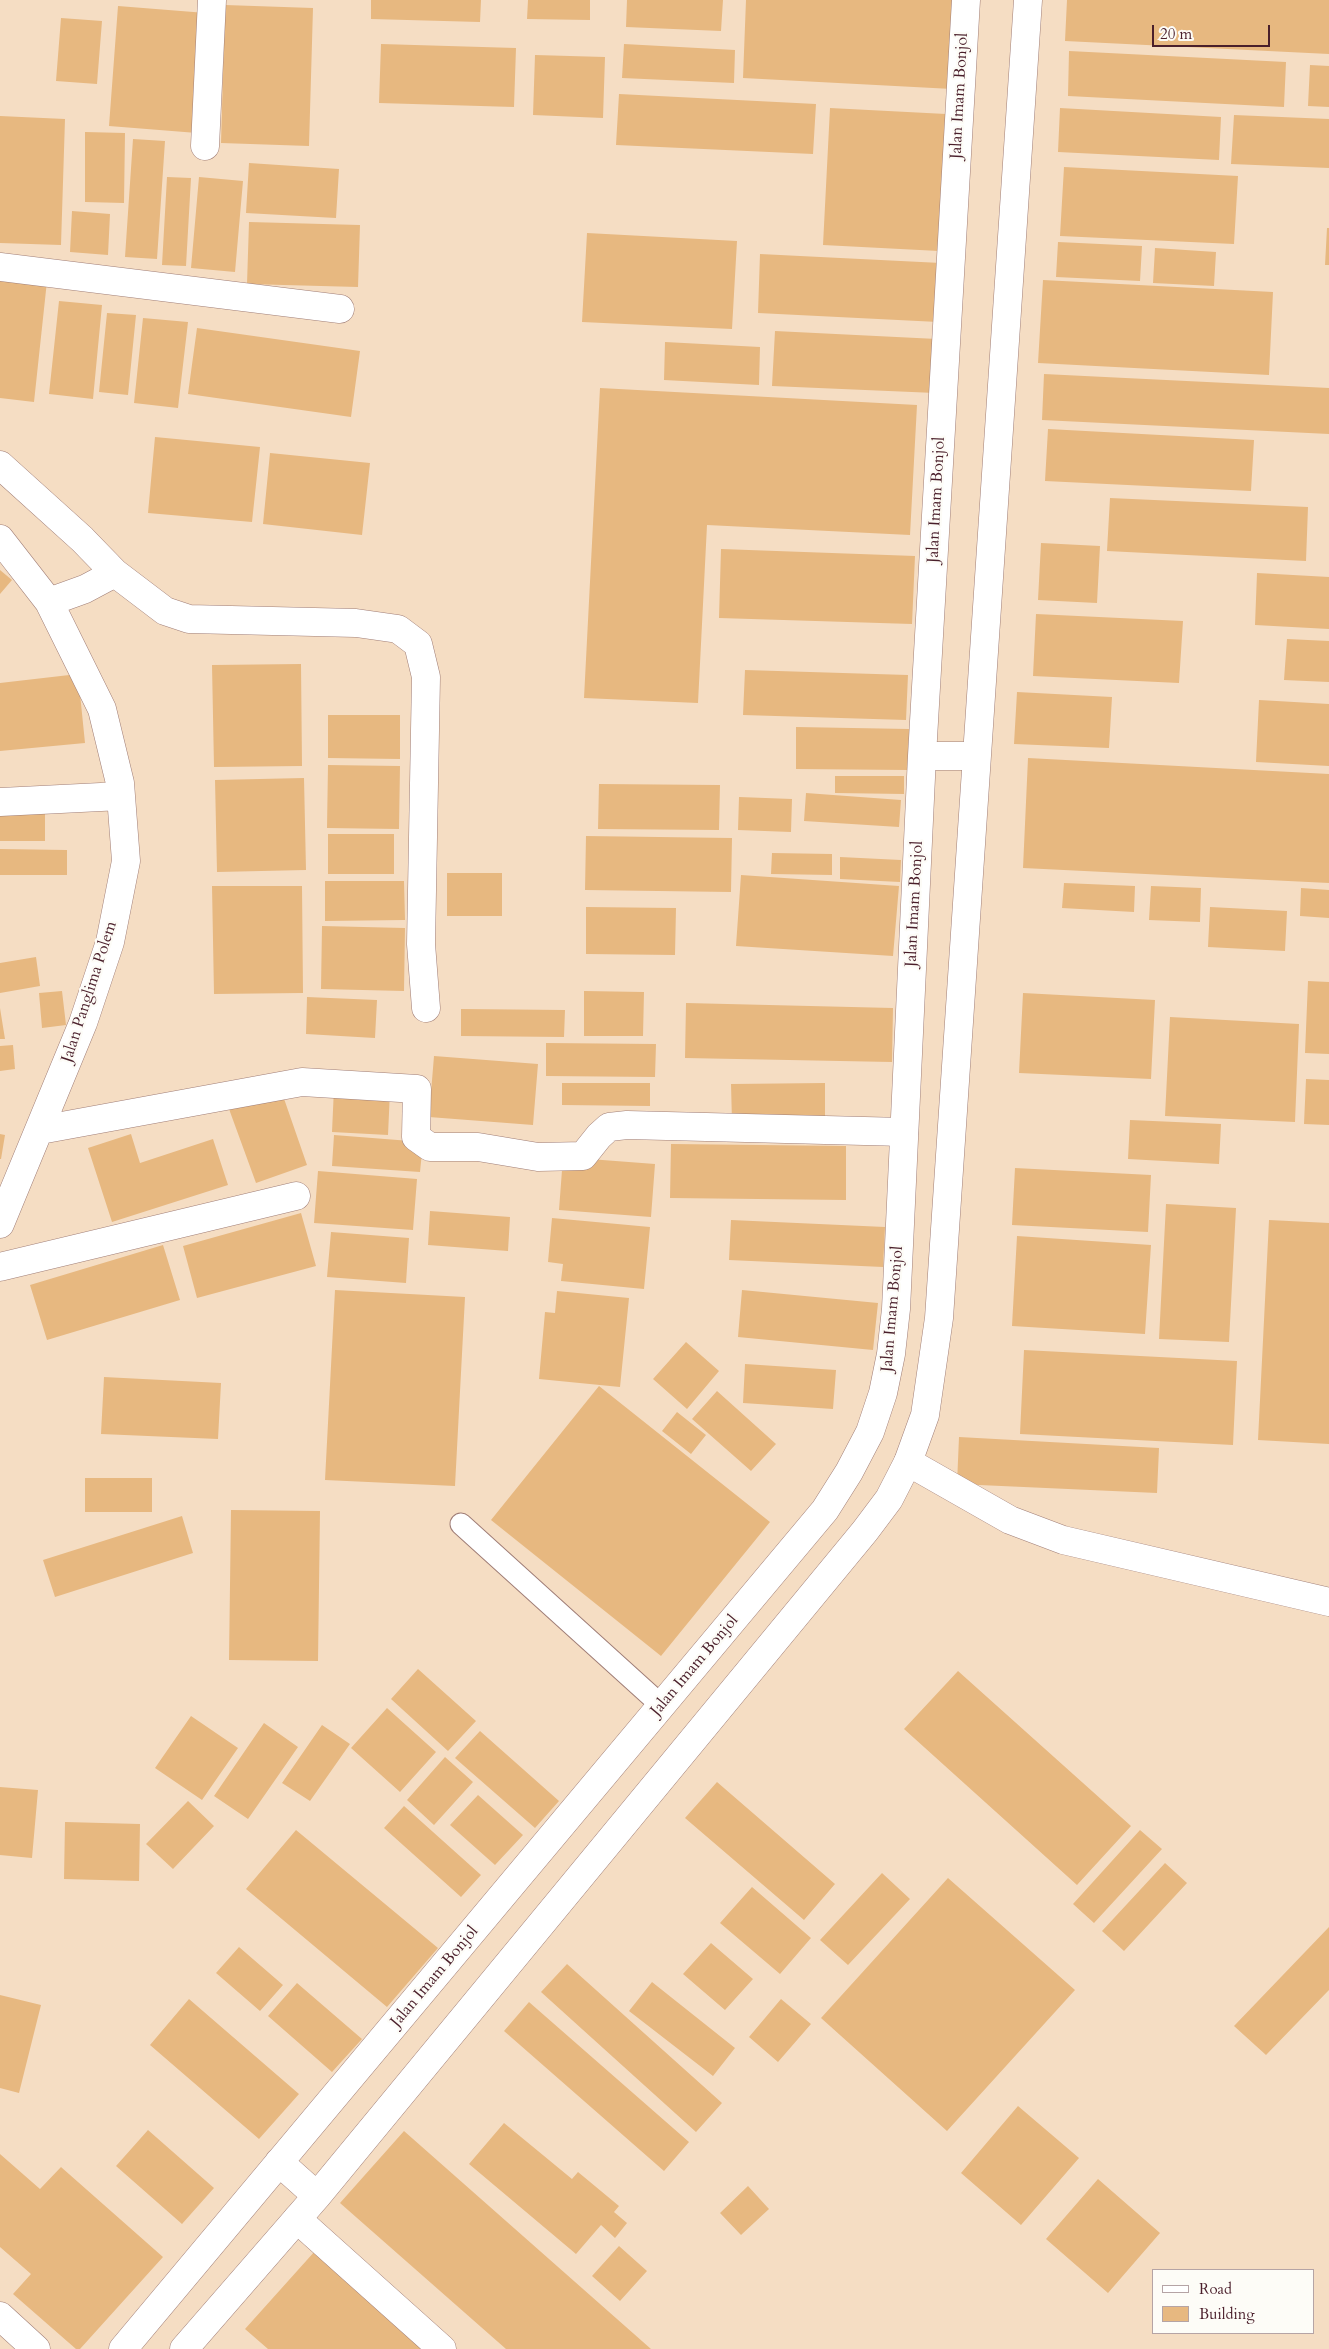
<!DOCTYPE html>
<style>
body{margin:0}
#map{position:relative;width:1329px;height:2349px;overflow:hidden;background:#f5ddc3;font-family:Cardo,serif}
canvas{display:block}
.legend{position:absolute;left:1152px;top:2269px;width:162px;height:65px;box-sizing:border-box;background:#fdfcf7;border:1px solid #b5a4a5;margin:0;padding:6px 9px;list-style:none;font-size:15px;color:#4a1f2b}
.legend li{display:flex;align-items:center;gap:10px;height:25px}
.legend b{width:25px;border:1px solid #b5a4a5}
.scale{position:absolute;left:1152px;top:25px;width:118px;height:22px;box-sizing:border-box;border:2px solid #4a1f2b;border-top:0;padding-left:6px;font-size:15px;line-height:18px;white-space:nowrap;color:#4a1f2b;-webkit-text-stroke:4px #fdfcf7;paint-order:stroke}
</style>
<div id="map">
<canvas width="1329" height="2349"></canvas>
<ul class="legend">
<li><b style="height:6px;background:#fff"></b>Road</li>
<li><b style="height:14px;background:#e7b880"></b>Building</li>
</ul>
<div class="scale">20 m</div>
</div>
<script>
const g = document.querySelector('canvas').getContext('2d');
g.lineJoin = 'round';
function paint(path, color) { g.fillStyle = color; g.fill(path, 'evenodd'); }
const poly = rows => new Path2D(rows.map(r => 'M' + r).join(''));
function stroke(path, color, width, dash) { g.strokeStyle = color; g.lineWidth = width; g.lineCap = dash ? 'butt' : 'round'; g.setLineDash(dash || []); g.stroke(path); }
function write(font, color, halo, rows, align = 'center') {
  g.font = font + ' Cardo,serif'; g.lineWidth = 4.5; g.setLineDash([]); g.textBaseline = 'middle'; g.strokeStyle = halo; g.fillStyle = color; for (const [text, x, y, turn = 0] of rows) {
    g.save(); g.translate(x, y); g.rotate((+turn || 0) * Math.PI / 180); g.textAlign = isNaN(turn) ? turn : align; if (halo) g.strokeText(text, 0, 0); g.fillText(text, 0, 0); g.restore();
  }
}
paint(poly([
 [371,0,481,0,480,22,371,19],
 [528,0,590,0,590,20,527,19],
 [627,0,723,0,721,31,626,27],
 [746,0,957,0,952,89,743,78],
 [1067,0,1329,0,1329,54,1065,41],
 [225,5,313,8,309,146,221,143],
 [118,6,206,13,197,133,109,126],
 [61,18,102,21,97,84,56,81],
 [381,44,516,48,514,107,379,103],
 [624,44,735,50,734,83,622,78],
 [1069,51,1286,62,1284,107,1068,96],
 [535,55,605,57,603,118,533,115],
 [1310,65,1329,66,1329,107,1308,106],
 [619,94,816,104,813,154,616,145],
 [830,108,946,114,939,251,823,245],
 [1060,108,1221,117,1219,160,1058,152],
 [1234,115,1329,119,1329,168,1231,164],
 [0,116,65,119,61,245,0,243],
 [85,132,125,133,124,203,85,202],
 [133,139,165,141,157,259,125,257],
 [249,163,339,169,336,218,246,213],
 [1064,167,1238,176,1234,244,1060,236],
 [167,177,191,178,186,266,162,265],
 [199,177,243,181,235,272,191,268],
 [72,211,110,214,108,255,70,252],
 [249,222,360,225,358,287,247,284],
 [1327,228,1329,228,1329,265,1325,265],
 [587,233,737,241,732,329,582,322],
 [1058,242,1142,246,1140,281,1056,277],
 [1155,248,1216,252,1214,286,1153,283],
 [760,254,941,263,938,322,758,313],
 [0,277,47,281,34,402,0,398],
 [1043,280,1273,292,1269,375,1038,363],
 [59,301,102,305,93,399,49,394],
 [107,313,136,315,128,395,99,392],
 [143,318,188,322,178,408,134,403],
 [197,328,360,351,351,417,188,394],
 [775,331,937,339,935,393,772,386],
 [665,342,760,347,759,385,664,380],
 [1044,374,1329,388,1329,434,1042,420],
 [600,388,917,405,910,535,707,525,698,703,584,698],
 [1048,429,1254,440,1251,491,1045,481],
 [155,437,260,447,252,522,148,513],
 [270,453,370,463,362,535,263,524],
 [1110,498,1308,507,1306,561,1107,551],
 [1041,543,1100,546,1097,603,1038,600],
 [721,549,915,556,912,624,719,618],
 [0,570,12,580,0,594],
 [1257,573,1329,577,1329,629,1255,625],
 [1036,614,1183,621,1179,683,1033,676],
 [1287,639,1329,641,1329,682,1284,680],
 [301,664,302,766,214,767,212,665],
 [745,670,908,675,906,720,743,715],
 [78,674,85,743,0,751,0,683],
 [1017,692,1112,697,1109,748,1014,744],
 [1259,700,1329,704,1329,766,1256,762],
 [328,715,400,715,400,759,328,758],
 [796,727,909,729,908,770,796,769],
 [1028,758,1329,774,1329,883,1023,868],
 [328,765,400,766,399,829,327,828],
 [835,776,904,776,904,794,835,793],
 [304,778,306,870,217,872,215,780],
 [599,784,720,785,719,830,598,829],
 [806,793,901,800,899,827,804,821],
 [739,797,792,799,791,832,738,830],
 [0,806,45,806,45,841,0,841],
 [328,834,394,834,394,874,328,874],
 [586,836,732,838,731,892,585,890],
 [0,849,67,850,67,875,0,875],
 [772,853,832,854,832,875,771,874],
 [840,857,901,860,900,882,840,879],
 [447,873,502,873,502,916,447,916],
 [741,875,899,886,893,956,736,946],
 [325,881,404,881,405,920,325,921],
 [1064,883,1135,886,1134,912,1062,908],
 [212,886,302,886,303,993,214,994],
 [1151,886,1201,888,1200,922,1149,920],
 [1301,888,1329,890,1329,918,1300,916],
 [586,907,676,908,675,955,586,954],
 [1210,907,1287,911,1285,951,1208,947],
 [322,926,405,928,404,991,321,989],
 [36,957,40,986,0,993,0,963],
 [1308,981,1329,982,1329,1054,1305,1053],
 [62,991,66,1025,42,1028,39,993],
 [584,991,644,992,643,1036,584,1036],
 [1023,993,1155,1000,1151,1079,1019,1073],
 [307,997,377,1000,375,1038,306,1034],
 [686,1003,893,1008,892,1062,685,1058],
 [0,1008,5,1039,0,1039],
 [461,1009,565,1010,564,1037,461,1036],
 [1170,1017,1299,1024,1295,1122,1165,1116],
 [546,1043,656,1044,655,1077,546,1076],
 [13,1045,15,1069,0,1071,0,1046],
 [434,1056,538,1064,533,1125,429,1117],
 [1306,1079,1329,1080,1329,1125,1304,1124],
 [562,1083,650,1083,650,1106,562,1105],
 [825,1083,825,1122,732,1122,731,1084],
 [334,1088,390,1091,388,1135,332,1132],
 [281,1090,307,1165,256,1183,229,1109],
 [1130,1120,1221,1124,1219,1164,1128,1159],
 [0,1134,5,1135,1,1159,0,1159],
 [131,1134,140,1163,213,1139,228,1185,112,1222,88,1148],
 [334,1135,423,1142,420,1172,332,1166],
 [671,1144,846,1146,846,1200,670,1198],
 [563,1157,655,1164,651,1217,559,1210],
 [1015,1168,1151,1175,1148,1232,1012,1225],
 [318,1171,417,1179,413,1230,314,1223],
 [1166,1204,1236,1208,1229,1342,1159,1339],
 [430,1211,510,1217,508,1251,428,1245],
 [301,1213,316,1266,197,1298,183,1246],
 [552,1218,650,1227,644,1289,561,1281,563,1264,548,1262],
 [731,1220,885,1227,883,1267,729,1260],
 [1269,1220,1329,1223,1329,1444,1258,1440],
 [331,1232,409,1238,406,1283,327,1277],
 [1017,1236,1151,1245,1145,1334,1012,1326],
 [163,1245,180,1300,47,1340,30,1285],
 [335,1290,465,1297,455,1486,325,1480],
 [742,1290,878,1303,873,1350,738,1337],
 [557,1291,629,1298,620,1387,539,1379,545,1312,555,1313],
 [686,1342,719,1371,687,1409,653,1379],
 [1024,1350,1237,1361,1233,1445,1020,1434],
 [745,1364,836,1370,833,1409,743,1403],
 [104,1377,221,1383,218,1439,101,1434],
 [599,1386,770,1522,661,1656,491,1520],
 [717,1391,776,1444,751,1471,692,1419],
 [677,1412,706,1435,691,1454,662,1431],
 [959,1437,1159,1448,1157,1493,957,1484],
 [85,1478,152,1478,152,1512,85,1512],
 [231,1510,320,1511,318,1661,229,1660],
 [182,1516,193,1553,55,1597,43,1560],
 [418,1669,476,1721,448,1751,391,1699],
 [958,1671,1131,1826,1077,1885,904,1729],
 [387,1708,436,1752,400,1792,351,1748],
 [191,1716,238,1748,202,1800,155,1768],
 [264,1723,298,1747,248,1819,214,1796],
 [322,1725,350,1744,310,1801,282,1783],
 [480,1731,559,1801,535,1828,455,1758],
 [445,1757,473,1782,434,1825,407,1800],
 [717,1782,835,1884,804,1920,685,1818],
 [0,1787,38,1790,32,1858,0,1855],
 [478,1795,523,1835,495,1865,450,1825],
 [188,1801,214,1826,173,1869,146,1844],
 [404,1806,481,1875,461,1897,384,1828],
 [65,1822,140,1824,139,1881,64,1879],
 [296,1830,438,1948,387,2007,246,1889],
 [1140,1830,1162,1849,1094,1923,1073,1904],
 [1165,1863,1187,1883,1124,1951,1102,1931],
 [882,1873,910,1899,848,1965,820,1940],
 [948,1878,1075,1990,947,2131,821,2018],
 [752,1887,811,1938,780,1974,720,1923],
 [1329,1927,1329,1990,1266,2055,1234,2026],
 [711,1943,753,1979,725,2010,683,1974],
 [239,1947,283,1985,260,2011,216,1973],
 [567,1964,722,2103,696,2132,541,1992],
 [652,1982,735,2048,713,2076,629,2011],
 [297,1983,362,2039,332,2072,268,2016],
 [0,1995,41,2005,19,2093,0,2088],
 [189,1999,299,2094,259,2139,150,2045],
 [781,1999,811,2024,778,2062,749,2037],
 [529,2002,689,2142,664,2171,504,2031],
 [1018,2106,1079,2158,1021,2225,961,2173],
 [504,2123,572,2179,578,2172,619,2206,614,2212,627,2223,615,2238,601,2225,576,2254,469,2164],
 [148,2130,214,2188,182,2224,116,2166],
 [404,2131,651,2349,506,2349,340,2203],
 [0,2154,40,2189,61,2167,163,2257,80,2349,76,2349,13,2294,31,2274,0,2247],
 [1098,2179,1160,2233,1108,2293,1046,2239],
 [748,2186,769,2209,741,2235,720,2213],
 [619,2246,647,2271,620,2301,592,2276],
 [315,2251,425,2349,268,2349,245,2329]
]), '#e7b880');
const service = poly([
 [461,1524,662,1706]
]);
const minor = poly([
 [205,146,212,0],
 [0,267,340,309],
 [0,465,82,539,115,573,85,589,49,602],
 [0,539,49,602,102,709,120,783,126,861,110,942,83,1023,0,1224],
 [115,573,165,611,189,619,356,623,398,629,418,644,426,677,421,944,426,1008],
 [0,802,121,796],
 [40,1130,302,1082,417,1089,416,1137,430,1147,478,1147,538,1157,583,1156,599,1136,609,1127,627,1125,904,1132],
 [0,1267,296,1196],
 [908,1462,1010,1520,1063,1540,1329,1602],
 [297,2219,442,2349],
 [0,2316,36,2349]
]);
const secondary = poly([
 [922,756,976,756],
 [279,2162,317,2196],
 [123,2349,825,1510,849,1472,870,1432,883,1393,891,1354,896,1309,922,756,966,0],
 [184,2349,317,2196,865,1531,889,1499,908,1462,925,1415,939,1318,1028,0]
]);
stroke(service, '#a07e77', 23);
stroke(minor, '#a07e77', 29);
stroke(secondary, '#a07e77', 29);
stroke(service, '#fff', 21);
stroke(minor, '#fff', 28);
stroke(secondary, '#fff', 28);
write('16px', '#4a1f2b', '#fdfcf7', [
 ["Jalan Imam Bonjol",960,96,-87],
 ["Jalan Imam Bonjol",937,500,-87],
 ["Jalan Imam Bonjol",915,904,-87],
 ["Jalan Panglima Polem",90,992,-72],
 ["Jalan Imam Bonjol",893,1309,-85],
 ["Jalan Imam Bonjol",695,1666,-50],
 ["Jalan Imam Bonjol",435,1977,-50]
]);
</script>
